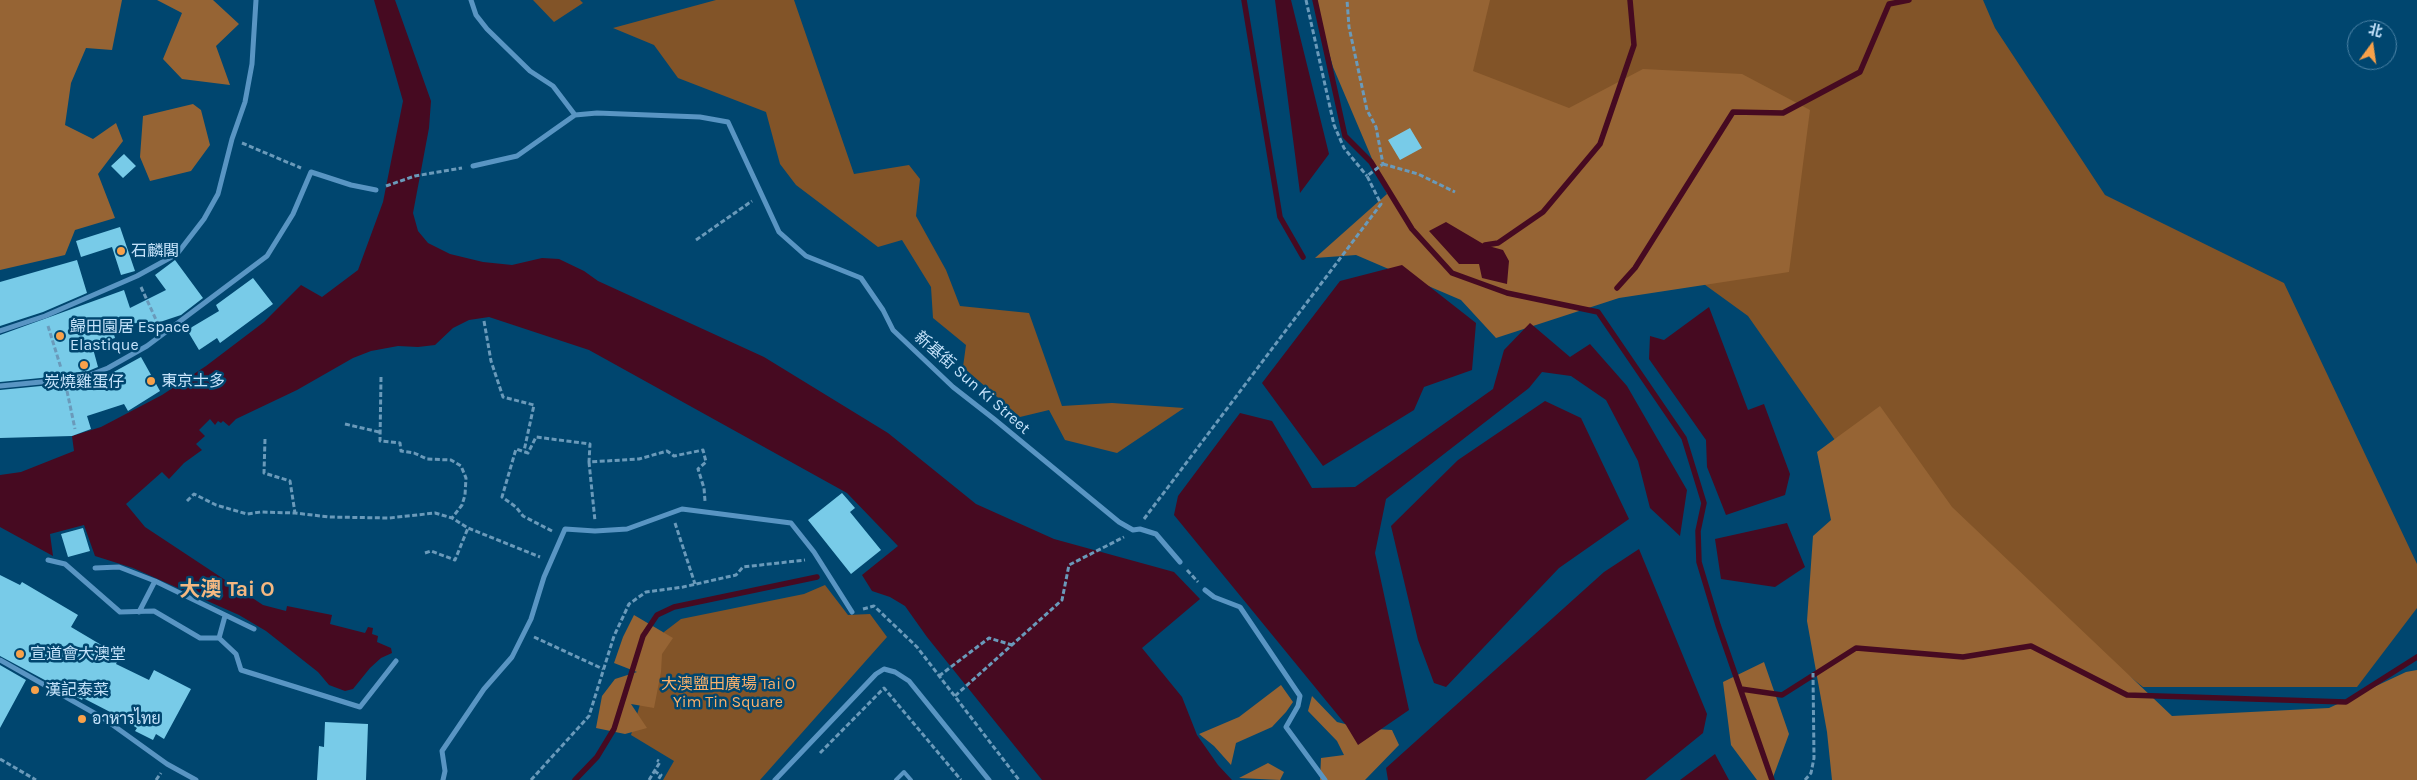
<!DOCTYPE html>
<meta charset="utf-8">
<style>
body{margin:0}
#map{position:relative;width:2417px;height:780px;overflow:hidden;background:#00466f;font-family:Karla,"Noto Sans SC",sans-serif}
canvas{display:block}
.north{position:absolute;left:2347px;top:20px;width:50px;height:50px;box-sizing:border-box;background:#00466f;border:1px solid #4e84a7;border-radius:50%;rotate:14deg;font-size:14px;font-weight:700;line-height:20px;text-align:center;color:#c4e2fa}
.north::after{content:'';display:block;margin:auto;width:18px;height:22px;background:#f8a14a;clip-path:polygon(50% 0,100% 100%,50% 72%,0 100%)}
</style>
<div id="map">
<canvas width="2417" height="780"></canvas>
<div class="north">北</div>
</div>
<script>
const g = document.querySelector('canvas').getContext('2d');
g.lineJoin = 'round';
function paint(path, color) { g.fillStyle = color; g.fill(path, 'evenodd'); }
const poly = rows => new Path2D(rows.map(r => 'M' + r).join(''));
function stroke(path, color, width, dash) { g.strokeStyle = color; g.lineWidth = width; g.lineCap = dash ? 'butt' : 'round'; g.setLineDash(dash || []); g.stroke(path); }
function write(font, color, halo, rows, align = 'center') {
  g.font = font + ' Karla,"Noto Sans SC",Sarabun,sans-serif'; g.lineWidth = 5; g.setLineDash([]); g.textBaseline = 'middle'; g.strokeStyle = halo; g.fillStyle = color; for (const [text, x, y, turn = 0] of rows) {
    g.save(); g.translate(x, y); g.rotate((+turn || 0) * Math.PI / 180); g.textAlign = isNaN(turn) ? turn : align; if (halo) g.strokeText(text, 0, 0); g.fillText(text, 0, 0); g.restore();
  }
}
paint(poly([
 [533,0,580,0,583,3,554,22],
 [716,0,794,0,854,174,909,165,920,179,916,216,946,270,960,306,1029,313,1062,406,1112,403,1184,408,1117,453,1065,440,1049,410,1020,417,963,367,966,345,933,318,931,287,902,240,878,247,796,185,780,164,766,112,678,78,654,45,613,28],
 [1453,0,1983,0,1995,28,2105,195,2284,283,2417,564,2417,608,2357,687,2143,687,1837,443,1748,316,1628,229,1463,116],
 [825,585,848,615,870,614,887,637,760,780,663,780,674,761,631,735,656,650,664,632,681,619,804,594]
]), '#825428');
paint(poly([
 [0,0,122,0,112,50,86,48,71,83,65,125,93,139,116,123,123,141,98,174,115,218,75,230,65,255,0,270],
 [157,0,213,0,239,24,216,46,230,85,182,79,163,59,182,13],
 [1314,0,1490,0,1473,71,1569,108,1643,69,1742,74,1810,110,1789,272,1619,298,1496,338,1461,300,1356,255,1315,258,1387,194,1333,67],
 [193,104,201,110,210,145,191,171,150,181,140,157,143,116],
 [1880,406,1952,507,2172,716,2329,708,2406,672,2417,670,2417,780,1832,780,1827,732,1807,621,1813,536,1831,520,1817,452],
 [634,615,673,638,662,654,661,672,654,708,631,704,647,728,625,734,596,728,602,696,615,679,637,672,614,663,623,637],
 [1764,662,1789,734,1772,780,1757,780,1731,745,1723,682],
 [1281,685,1293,702,1286,712,1272,727,1236,743,1231,765,1214,746,1199,734,1239,717],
 [1312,696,1337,722,1361,728,1392,730,1399,745,1365,780,1320,780,1321,758,1344,755,1337,741,1308,711],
 [1268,763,1284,772,1280,780,1239,778]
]), '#966434');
paint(poly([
 [374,0,395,0,431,101,429,128,413,213,418,231,428,243,450,254,483,262,512,265,542,258,559,259,584,271,598,281,764,357,888,433,976,504,1054,539,1174,572,1200,599,1142,648,1182,697,1197,735,1218,765,1232,780,1042,780,927,637,905,606,890,597,872,591,862,575,898,546,847,493,589,350,489,317,469,320,453,328,435,345,418,347,398,346,371,351,353,358,297,390,236,419,229,426,223,421,221,423,218,421,215,425,210,419,199,430,205,436,196,444,202,450,184,463,169,479,162,472,126,504,145,527,263,605,286,611,287,606,332,615,330,624,365,633,368,627,373,628,372,634,378,636,377,642,391,648,392,653,381,658,370,668,353,689,345,691,329,685,318,672,266,631,239,615,133,568,95,556,84,525,50,534,53,556,0,527,0,475,21,472,74,451,72,436,101,427,162,395,206,366,264,322,301,285,322,297,358,270,383,202,403,101],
 [1275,0,1291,0,1329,154,1300,193],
 [1446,222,1485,245,1503,250,1509,261,1507,284,1482,278,1479,264,1459,264,1429,231],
 [1402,265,1476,323,1472,370,1424,387,1414,410,1323,466,1262,383,1340,281],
 [1709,307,1748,410,1764,404,1790,474,1785,495,1726,515,1707,467,1706,440,1649,359,1650,336,1664,340],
 [1530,323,1570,357,1590,344,1627,386,1687,490,1680,536,1650,508,1638,461,1606,400,1571,376,1542,372,1529,388,1386,499,1375,553,1409,710,1358,745,1346,725,1174,515,1178,496,1240,413,1272,421,1312,488,1355,487,1493,389,1504,350],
 [1545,401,1581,418,1629,519,1559,568,1446,687,1434,683,1418,640,1391,526,1458,460],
 [1787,523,1805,567,1775,587,1721,579,1715,539],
 [1639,549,1707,714,1703,733,1645,780,1388,780,1386,768,1604,572],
 [1715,754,1729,780,1680,780]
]), '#460a21');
stroke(poly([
 [1244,0,1280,217,1303,257],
 [1315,0,1345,136,1371,162,1412,229,1452,273,1507,293,1598,312,1684,438,1704,503,1698,531,1699,562,1718,625,1772,780],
 [1485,245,1498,243,1543,212,1600,144,1634,45,1630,0],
 [1617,288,1635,268,1733,112,1783,113,1860,72,1889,4,1909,0],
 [1741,689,1782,695,1856,648,1963,657,2031,646,2127,695,2346,702,2417,657],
 [575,780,597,757,614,729,643,636,657,615,674,607,817,577]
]), '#460a21', 5.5);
paint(poly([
 [1410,128,1422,148,1400,160,1388,140],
 [124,154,136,166,123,178,111,166],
 [120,227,135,271,121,275,112,247,81,257,76,241],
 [77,260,87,293,43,312,0,326,0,282],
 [175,260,203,298,181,315,142,328,139,322,113,331,115,338,92,345,98,367,81,374,0,382,0,335,124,290,130,308,166,290,155,275],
 [253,278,273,304,220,343,217,338,199,350,187,330,219,311,216,305],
 [141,357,160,391,128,411,124,404,87,416,91,429,72,436,0,438,0,390,82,382,100,376,101,379],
 [842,493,855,508,850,512,881,550,851,574,808,520],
 [83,528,90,551,68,557,61,534],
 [0,575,20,585,22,582,78,615,71,627,120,656,116,664,149,680,154,670,191,689,164,739,156,734,153,740,135,731,137,728,116,715,83,698,82,700,0,656],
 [0,665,26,680,0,728],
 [325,722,368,724,366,780,317,780,319,746,324,747]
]), '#78cbe8');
stroke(poly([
 [1306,0,1334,125,1344,148,1367,176],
 [242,143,301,168],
 [1383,164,1418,174,1455,192],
 [386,186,415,176,462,168],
 [696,240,752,201],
 [141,287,158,324],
 [484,321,491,361,503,397,534,405,524,451],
 [48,326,61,368],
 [381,377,380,441,400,443,401,451,414,453,427,459,451,460,461,466,466,478,465,495,462,505,452,518],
 [67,391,75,429],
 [345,424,379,432],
 [265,439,264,473,290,481,295,513],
 [589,462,595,521],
 [187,501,194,494,216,505,247,514,261,512,295,513,329,517,389,518,435,513,452,518,468,528,540,557],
 [1144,519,1381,204,1367,176,1383,164,1376,127,1367,110,1349,27,1347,0],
 [675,523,695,584],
 [552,531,523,516,516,507,502,497,516,449,528,453,536,437,590,444,589,462,639,459,667,451,674,456,703,450,706,462,698,469,704,488,705,501],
 [425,553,431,551,455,560,468,528],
 [1187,570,1198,582],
 [863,609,874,606,917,647,1019,780],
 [534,637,603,669],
 [939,676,989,638,1012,645],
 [955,696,1062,600,1069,565,1124,537],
 [820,753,884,688,961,780],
 [0,759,36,780],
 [654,771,661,775,658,780],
 [156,780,161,773],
 [531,780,589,716,614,636,629,604,646,592,683,587,736,575,743,567,805,560],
 [649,780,660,762,657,760],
 [1805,780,1811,773,1814,758,1813,673]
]), '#6a9aba', 3, [5, 2.5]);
stroke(poly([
 [896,780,904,772,911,780]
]), '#5995c3', 4);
stroke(poly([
 [471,0,476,15,487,29,530,71,553,86,575,115,597,113,700,117,728,122,779,232,806,256,861,278,883,310,893,330,953,387,994,419,1119,522,1133,530,1140,529,1156,534,1180,562],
 [473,166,517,156,575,115],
 [0,331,45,316,137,276,177,254,204,219,218,194,232,139,245,102,252,64,256,0],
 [0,386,82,378,108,368,147,346,267,256,293,214,311,172,351,185,376,190],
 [48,560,65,564,120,612,154,611,200,638,219,638,236,654,241,670,360,707,396,661],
 [95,568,119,567,155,581,254,629],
 [1205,590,1214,597,1240,607,1300,696,1298,706,1286,727,1325,780],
 [139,612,155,581],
 [219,638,225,616],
 [0,660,103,718,167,764,196,780],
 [443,780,445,771,442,751,484,689,512,657,531,619,544,577,565,529,595,531,627,529,682,509,791,523,814,552,852,612],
 [775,780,876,674,884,669,895,672,909,681,989,780]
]), '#5995c3', 5);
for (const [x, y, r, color] of [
 [121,251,5,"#f8a14a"],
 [60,336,5,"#f8a14a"],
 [84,365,5,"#f8a14a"],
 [151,381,5,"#f8a14a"],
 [20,654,5,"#f8a14a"],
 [35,690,5,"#f8a14a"],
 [82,719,5,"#f8a14a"]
]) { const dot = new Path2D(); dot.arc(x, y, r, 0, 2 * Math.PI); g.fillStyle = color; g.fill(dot); stroke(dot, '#00466f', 2); }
write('16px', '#c4e2fa', '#00466f', [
 ["石麟閣",131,251],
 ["歸田園居 Espace",70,327],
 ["Elastique",70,345],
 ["東京士多",161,381],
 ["炭燒雞蛋仔",84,382,"center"],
 ["宣道會大澳堂",30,654],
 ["漢記泰菜",45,690],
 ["อาหารไทย",92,719]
], 'left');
write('16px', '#c4e2fa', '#00466f', [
 ["新基街 Sun Ki Street",972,383,41]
]);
write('16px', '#f9b06b', '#00466f', [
 ["大澳鹽田廣場 Tai O",728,684],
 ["Yim Tin Square",728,702]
]);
write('bold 21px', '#f4b881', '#00466f', [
 ["大澳 Tai O",227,590]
]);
</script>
